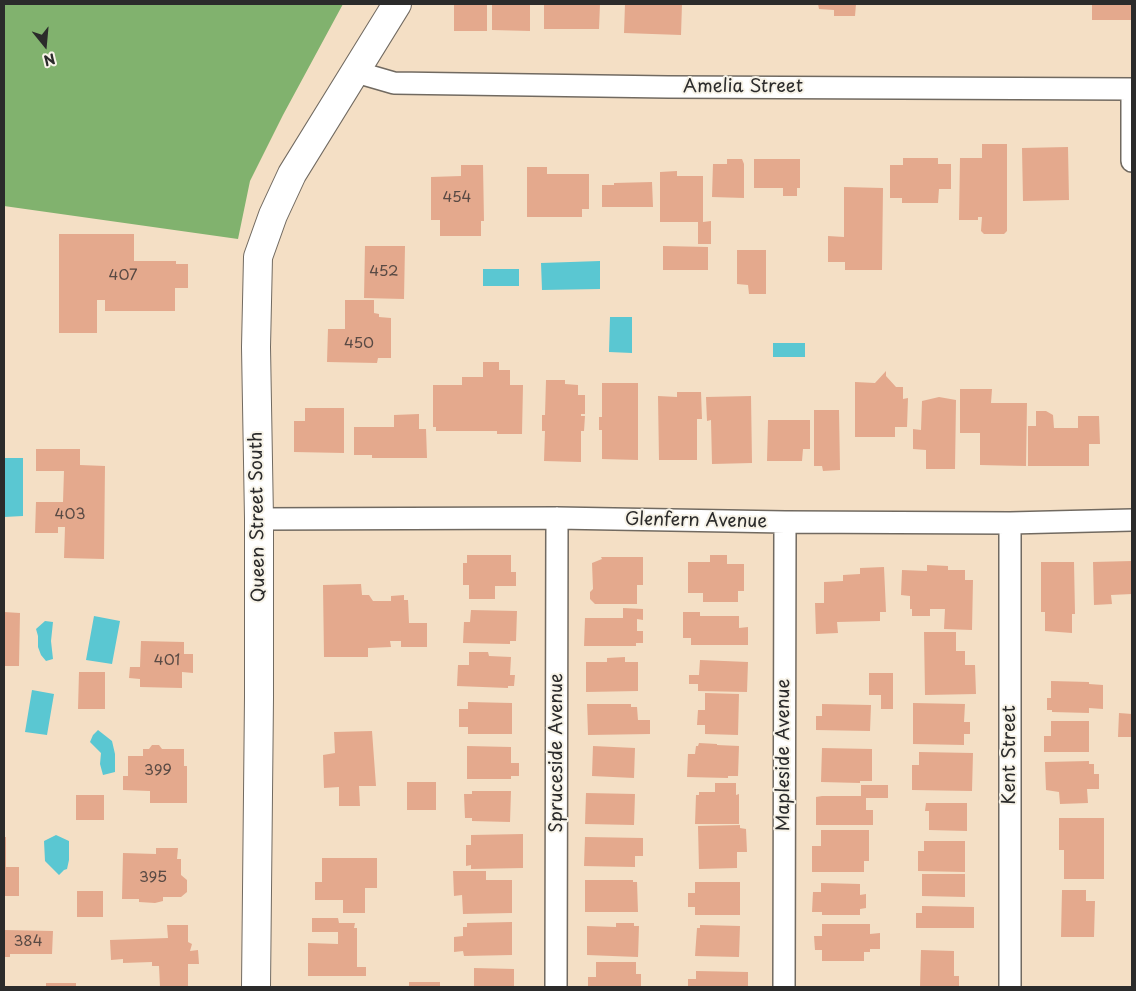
<!DOCTYPE html>
<style>
body{margin:0}
#map{position:relative;width:1136px;height:991px;overflow:hidden;background:#f4dfc5;font-family:"Playpen Sans",sans-serif}
canvas{display:block}
.frame{position:absolute;inset:0;border:5px solid #2b2b2b;pointer-events:none}
.north{position:absolute;left:20px;top:20px;width:50px;height:50px;-webkit-text-stroke:4px #f7f3e8;paint-order:stroke;rotate:163deg;font-size:14px;font-weight:700;line-height:20px;text-align:center;color:#2b2b2b}
.north::after{content:'';display:block;margin:auto;width:18px;height:22px;background:#2b2b2b;clip-path:polygon(50% 0,100% 100%,50% 72%,0 100%)}
</style>
<div id="map">
<canvas width="1136" height="991"></canvas>
<div class="frame"></div>
<div class="north">N</div>
</div>
<script>
const g = document.querySelector('canvas').getContext('2d');
g.lineJoin = 'round';
function paint(path, color) { g.fillStyle = color; g.fill(path, 'evenodd'); }
const poly = rows => new Path2D(rows.map(r => 'M' + r).join(''));
function stroke(path, color, width, dash) { g.strokeStyle = color; g.lineWidth = width; g.lineCap = dash ? 'butt' : 'round'; g.setLineDash(dash || []); g.stroke(path); }
function write(font, color, halo, rows, align = 'center') {
  g.font = font + ' "Playpen Sans",sans-serif'; g.lineWidth = 4; g.setLineDash([]); g.textBaseline = 'middle'; g.strokeStyle = halo; g.fillStyle = color; for (const [text, x, y, turn = 0] of rows) {
    g.save(); g.translate(x, y); g.rotate((+turn || 0) * Math.PI / 180); g.textAlign = isNaN(turn) ? turn : align; if (halo) g.strokeText(text, 0, 0); g.fillText(text, 0, 0); g.restore();
  }
}
paint(poly([
 [4,4,343,4,283,115,250,181,238,239,4,206]
]), '#81b26e');
paint(poly([
 [600,261,600,289,542,290,541,263],
 [483,269,519,269,519,286,483,286],
 [610,317,632,317,632,353,609,352],
 [773,343,805,343,805,357,773,357],
 [4,458,23,458,23,516,4,517],
 [94,616,120,621,112,664,86,660],
 [45,621,53,622,51,641,53,659,46,661,41,655,38,647,38,636,36,629],
 [32,690,54,694,47,735,25,732],
 [98,730,112,741,115,754,115,772,103,775,100,764,101,753,90,742,93,735],
 [56,835,69,841,69,860,67,869,64,870,59,875,45,861,44,841]
]), '#5ac7d2');
paint(poly([
 [454,4,487,4,487,31,454,31],
 [492,4,530,4,530,31,492,30],
 [544,4,600,4,599,29,544,29],
 [625,4,682,4,681,35,624,33],
 [818,4,856,4,855,16,834,16,834,10,819,9],
 [1092,4,1132,4,1132,20,1092,20],
 [982,144,1007,144,1007,231,1004,234,984,234,981,231,982,217,978,217,978,220,959,220,960,158,982,158],
 [1068,147,1069,200,1023,201,1022,148],
 [903,158,938,158,938,164,951,164,951,189,939,189,938,203,902,203,902,198,890,198,890,165,903,165],
 [727,159,742,159,744,164,744,198,712,197,713,164,727,164],
 [754,159,800,159,800,188,797,188,797,196,783,196,783,188,754,188],
 [461,165,483,165,484,221,481,221,481,236,440,236,440,220,431,220,431,177,461,176],
 [527,167,547,167,547,174,589,174,589,209,582,209,582,217,527,217],
 [677,171,677,176,703,176,703,222,711,221,711,244,698,244,698,222,660,222,660,172],
 [652,182,653,207,602,207,602,185,614,185,614,183],
 [844,187,883,188,882,270,845,270,845,262,828,262,828,236,844,237],
 [59,234,134,234,134,261,176,261,176,264,188,264,188,288,175,288,175,311,105,311,105,300,97,300,97,333,59,333],
 [365,246,405,246,404,299,364,298],
 [663,246,708,247,708,270,663,270],
 [737,250,766,250,766,294,749,294,748,285,737,284],
 [345,300,374,300,374,313,379,314,379,317,391,318,391,358,378,358,377,363,327,362,328,329,345,329],
 [483,362,499,362,499,370,510,370,510,385,523,385,522,434,497,434,497,431,436,431,436,427,433,427,433,385,462,385,462,377,483,377],
 [886,371,886,376,896,387,903,387,903,399,908,398,907,427,895,427,895,437,855,437,855,382,875,383],
 [546,380,565,380,565,384,578,385,578,395,585,395,585,414,581,414,581,416,585,416,584,431,581,431,581,462,544,461,545,431,542,431,542,415,545,415],
 [602,383,638,383,638,460,602,459,602,430,599,430,599,417,602,417],
 [960,389,992,389,991,403,1027,403,1026,466,980,465,980,433,960,433],
 [677,392,701,392,702,419,697,419,697,460,659,460,658,396,677,397],
 [751,396,752,463,712,464,711,420,707,421,706,397],
 [939,397,956,400,955,469,926,469,926,450,913,449,913,429,921,430,922,401],
 [305,408,344,408,344,453,294,452,294,421,305,421],
 [814,410,839,410,840,470,823,471,822,466,814,466],
 [1036,411,1046,411,1053,415,1054,428,1078,428,1078,416,1099,416,1100,444,1089,444,1089,466,1028,466,1028,426,1036,426],
 [419,414,419,429,426,429,427,458,372,458,372,455,354,455,354,427,394,427,394,415],
 [768,420,810,420,810,449,803,449,802,461,767,461],
 [36,449,80,449,80,465,105,466,104,559,64,558,65,527,58,527,58,533,35,533,36,502,63,502,64,471,36,471],
 [467,555,511,555,511,572,516,572,516,586,495,586,495,599,469,599,469,585,463,585,463,563,467,563],
 [710,555,727,555,727,564,744,564,744,591,738,591,738,602,703,602,703,593,688,593,688,562,710,562],
 [601,557,643,557,643,585,637,585,637,604,595,604,590,599,590,592,593,589,592,563,602,559],
 [1132,561,1132,594,1111,595,1112,604,1094,605,1093,562],
 [1041,562,1074,562,1075,614,1072,614,1072,633,1045,631,1045,612,1041,612],
 [927,565,948,566,948,570,965,570,965,580,973,580,972,630,944,629,945,609,930,609,930,616,912,616,912,609,910,609,910,596,901,595,902,570,927,571],
 [884,567,886,612,880,612,880,621,837,622,838,633,816,634,815,603,824,603,824,582,843,581,843,575,860,574,860,568],
 [361,584,362,595,369,595,373,601,391,601,391,596,404,595,404,600,408,600,409,623,427,623,427,647,401,647,401,641,390,641,391,647,368,648,368,657,324,657,323,585],
 [623,608,643,609,643,620,637,619,637,631,643,631,643,643,636,643,636,646,584,646,585,618,623,618],
 [471,610,517,611,516,641,510,641,510,644,463,643,464,622,470,622],
 [4,612,20,613,19,666,4,666],
 [683,612,700,612,700,616,739,616,739,628,748,627,748,645,691,645,691,638,683,638],
 [924,632,956,632,956,651,965,651,965,665,975,665,976,694,925,695],
 [141,641,184,642,184,654,193,654,193,673,182,672,182,688,140,687,140,679,129,678,130,667,140,667],
 [469,652,488,652,489,656,511,657,510,675,515,675,514,686,508,686,508,688,457,686,458,665,469,665],
 [625,657,625,662,638,662,638,691,586,692,586,662,607,662,607,658],
 [700,660,748,662,747,692,698,691,698,684,689,684,689,675,699,675],
 [79,672,105,672,105,709,78,709],
 [869,673,893,673,893,709,881,709,881,695,869,695],
 [1051,681,1089,682,1089,684,1103,685,1103,709,1089,708,1089,713,1052,712,1052,710,1047,710,1047,698,1051,698],
 [705,693,739,694,738,735,705,734,705,725,697,725,698,710,705,710],
 [468,702,512,703,512,734,468,734,468,727,459,727,459,709,468,709],
 [913,703,965,704,964,722,970,722,970,734,964,734,964,745,913,744],
 [587,704,631,704,631,707,637,707,638,720,650,720,650,734,588,735],
 [822,704,871,705,870,731,816,730,816,716,822,716],
 [1119,713,1132,714,1132,737,1118,737],
 [1051,721,1089,721,1089,752,1044,752,1044,736,1051,736],
 [372,731,376,786,359,786,360,806,339,806,339,787,324,788,323,755,335,753,334,732],
 [699,743,717,744,717,745,739,746,738,776,728,776,728,778,687,777,688,754,695,754,696,746,698,746],
 [152,745,159,745,162,749,184,749,184,766,187,766,187,803,150,803,150,791,123,790,123,776,128,776,128,756,143,756,143,749,149,749],
 [467,746,511,747,511,763,519,763,519,776,511,776,511,779,467,779],
 [593,746,635,748,634,778,592,776],
 [822,748,872,749,872,781,860,781,860,783,821,782],
 [919,752,973,753,972,791,912,790,912,765,919,765],
 [1089,761,1089,764,1094,764,1094,774,1099,774,1099,789,1087,789,1088,803,1060,804,1059,792,1046,790,1045,762],
 [407,782,436,782,436,810,407,810],
 [715,783,736,783,736,795,739,794,739,824,695,824,696,795,699,795,699,792,715,792],
 [861,785,888,785,888,798,866,798,866,810,873,810,873,825,816,825,816,797,822,796,861,796],
 [472,791,511,791,510,822,472,821,472,818,465,818,464,794,472,794],
 [586,793,635,794,634,825,585,824],
 [76,795,104,795,104,820,76,820],
 [926,803,967,803,967,831,929,830,929,811,925,811],
 [1059,818,1104,818,1104,879,1064,879,1064,850,1059,850],
 [740,825,740,828,746,829,747,852,737,852,737,868,699,869,698,826],
 [821,830,869,830,869,861,864,861,864,872,812,872,812,846,821,846],
 [523,834,523,868,471,869,471,865,466,866,466,845,471,845,471,835],
 [4,837,6,837,6,867,19,867,19,896,4,896],
 [585,837,643,838,643,856,635,856,635,867,584,866],
 [924,841,965,841,965,872,918,871,918,851,924,851],
 [156,848,178,848,177,859,181,859,181,875,187,880,187,892,181,897,163,897,163,901,155,903,139,902,139,899,122,899,123,853,156,854],
 [322,858,377,858,377,888,365,888,365,913,343,913,343,900,315,900,315,882,322,882],
 [453,871,486,871,486,880,512,880,512,913,463,914,462,895,454,896],
 [922,874,965,874,965,897,922,896],
 [585,880,633,880,633,882,637,882,638,912,585,912],
 [695,882,740,882,740,915,695,915,695,907,688,907,688,893,695,893],
 [821,883,860,884,860,895,866,894,866,908,860,909,860,915,822,915,822,912,812,912,813,892,821,892],
 [1062,890,1086,890,1086,901,1095,901,1094,937,1061,937],
 [77,891,103,891,103,917,77,917],
 [922,906,974,907,974,928,916,928,916,913,922,913],
 [312,918,338,918,339,923,355,923,354,928,357,928,357,967,366,967,366,976,308,976,308,943,338,944,338,932,312,932],
 [512,922,512,955,464,956,463,951,454,952,454,937,463,936,463,927,467,927,467,923],
 [616,923,634,923,634,926,639,926,638,957,587,955,587,926,616,927],
 [822,924,870,924,870,934,880,933,880,949,870,949,870,952,864,952,864,961,822,961,822,950,815,950,814,936,822,936],
 [167,925,188,925,188,942,192,944,190,951,198,950,199,964,188,964,188,987,160,987,159,966,152,966,152,962,123,963,123,959,111,960,110,940,168,938],
 [700,925,740,926,739,957,695,956,697,928,700,928],
 [4,930,53,931,52,954,10,954,10,957,4,957],
 [921,950,954,951,954,976,959,976,959,987,920,987],
 [596,962,636,962,636,974,641,974,641,987,588,987,588,977,596,977],
 [474,968,514,969,514,987,474,987],
 [696,971,748,972,748,987,688,987,688,979,696,979],
 [409,982,440,982,440,987,409,987],
 [46,983,76,983,76,987,46,987]
]), '#e4a98d');
const minor = poly([
 [356,72,394,83,668,87,1132,89],
 [1132,89,1132,161],
 [259,519,557,518,785,522,1010,523,1132,520],
 [1010,523,1010,987],
 [556,987,557,518],
 [784,987,785,522]
]);
const secondary = poly([
 [256,987,259,697,259,519,256,347,258,257,273,215,292,174,397,4]
]);
stroke(minor, '#716a61', 24);
stroke(secondary, '#716a61', 30);
stroke(minor, '#fff', 21);
stroke(secondary, '#fff', 28);
write('15px', '#594a44', null, [
 ["454",457,198],
 ["452",384,272],
 ["407",123,276],
 ["450",359,344],
 ["403",70,515],
 ["401",167,661],
 ["399",158,771],
 ["395",153,878],
 ["384",28,942]
]);
write('18px', '#2b2b2b', '#f7f3e8', [
 ["Amelia Street",743,87],
 ["Queen Street South",258,517,-91],
 ["Glenfern Avenue",696,521,1],
 ["Spruceside Avenue",557,753,-90],
 ["Mapleside Avenue",784,755,-90],
 ["Kent Street",1010,755,-90]
]);
</script>
